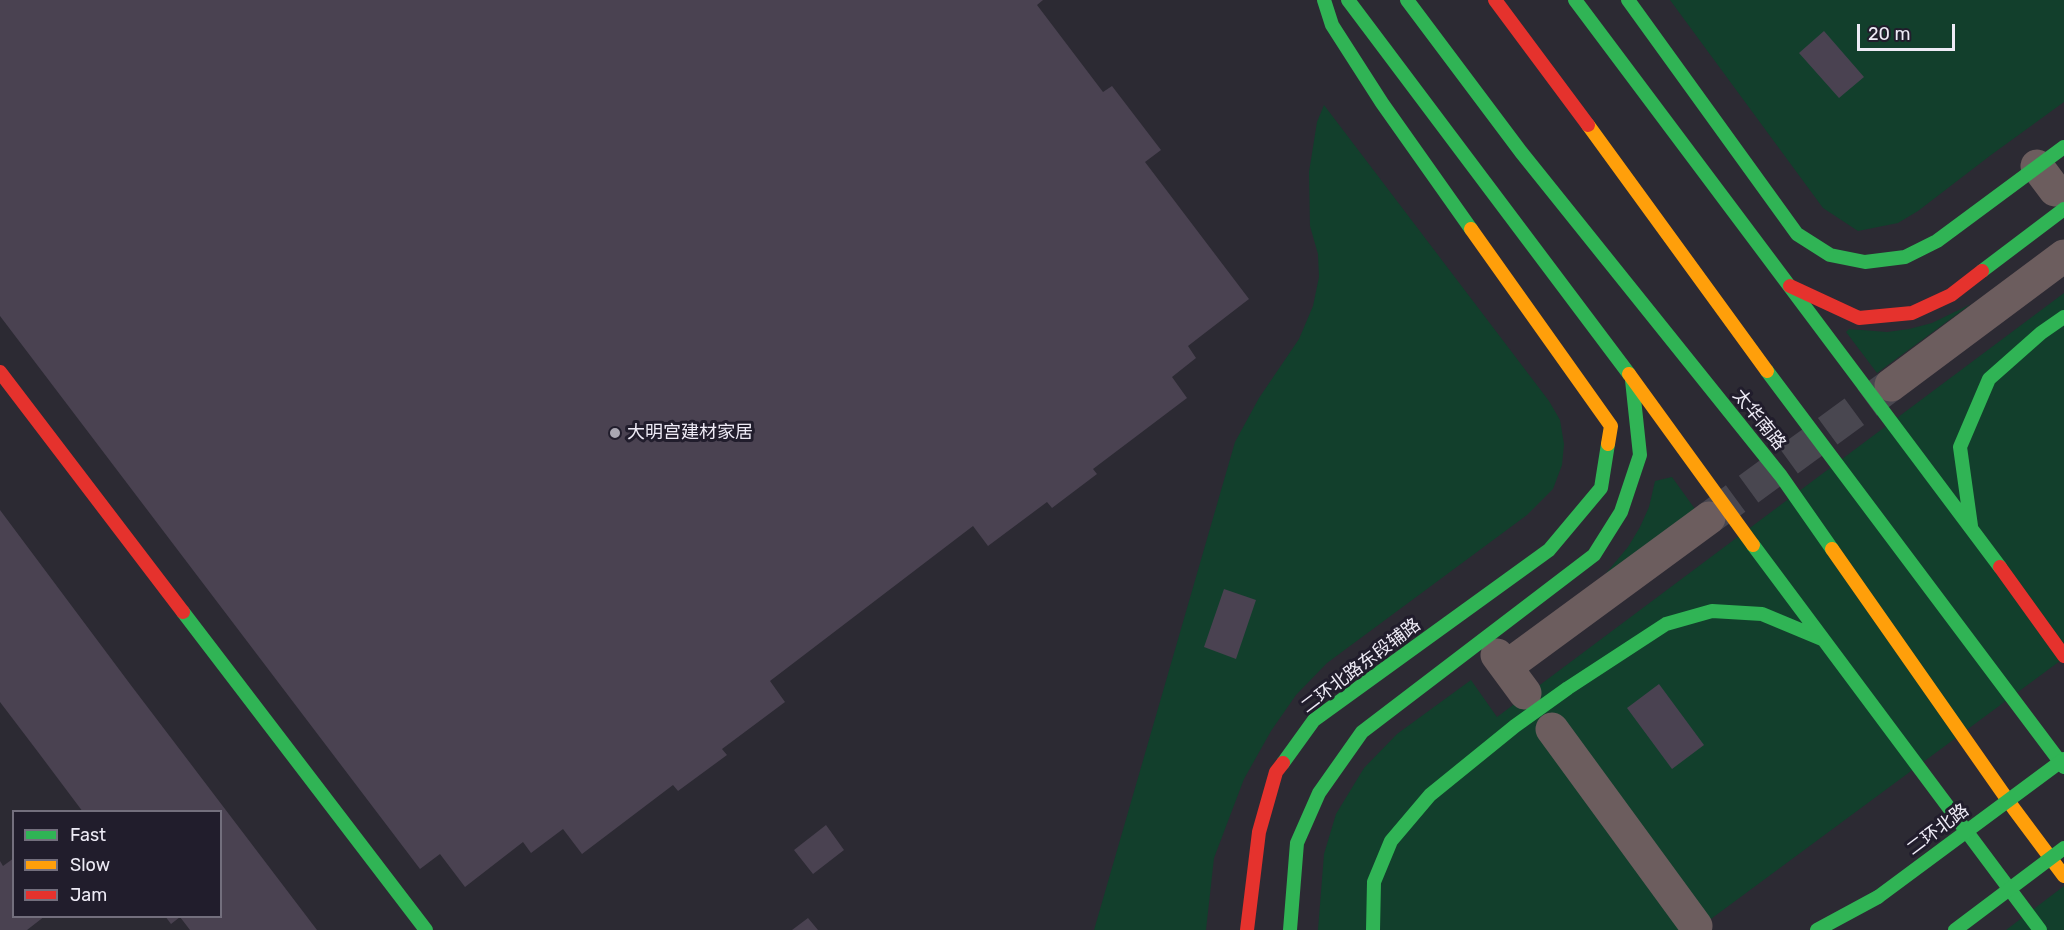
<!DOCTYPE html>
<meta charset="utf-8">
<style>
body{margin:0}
#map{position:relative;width:2064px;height:930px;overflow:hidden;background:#2c2a33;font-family:Rubik,sans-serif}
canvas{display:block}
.legend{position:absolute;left:12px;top:810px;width:210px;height:108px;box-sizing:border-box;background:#211d2c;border:2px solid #736f7d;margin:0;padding:8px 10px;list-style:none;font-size:18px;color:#eeebf6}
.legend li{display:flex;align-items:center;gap:12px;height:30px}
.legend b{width:30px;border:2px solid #736f7d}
.scale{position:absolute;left:1857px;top:24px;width:98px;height:27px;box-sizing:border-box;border:3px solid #eeebf6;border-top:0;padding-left:8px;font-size:18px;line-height:21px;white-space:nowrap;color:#eeebf6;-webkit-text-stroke:4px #211d2c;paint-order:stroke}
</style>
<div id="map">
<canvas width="2064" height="930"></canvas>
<ul class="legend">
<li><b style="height:8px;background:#30b455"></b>Fast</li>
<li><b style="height:8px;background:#ff9f0a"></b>Slow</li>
<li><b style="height:8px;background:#e5322d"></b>Jam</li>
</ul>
<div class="scale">20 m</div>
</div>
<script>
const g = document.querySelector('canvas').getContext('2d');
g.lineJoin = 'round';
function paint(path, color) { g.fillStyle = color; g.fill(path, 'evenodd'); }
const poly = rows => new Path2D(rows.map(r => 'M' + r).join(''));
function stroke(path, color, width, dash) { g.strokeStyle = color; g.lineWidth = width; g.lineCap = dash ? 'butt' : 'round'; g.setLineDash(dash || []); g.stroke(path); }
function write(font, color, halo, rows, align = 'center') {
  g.font = font + ' Rubik,"Noto Sans SC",sans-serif'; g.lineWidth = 6; g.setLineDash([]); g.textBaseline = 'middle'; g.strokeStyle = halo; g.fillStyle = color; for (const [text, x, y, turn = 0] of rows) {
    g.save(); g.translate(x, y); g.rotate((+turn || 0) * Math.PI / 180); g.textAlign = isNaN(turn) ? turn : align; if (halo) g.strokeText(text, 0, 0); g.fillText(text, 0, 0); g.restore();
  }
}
paint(poly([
 [1670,0,2064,0,2064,102,1991,155,1918,211,1898,223,1858,231,1823,208],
 [1324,105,1549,401,1560,420,1564,444,1562,465,1553,489,1527,515,1327,663,1296,695,1271,731,1244,779,1214,858,1206,930,1094,930,1235,442,1259,398,1299,339,1313,306,1319,277,1318,254,1310,226,1309,172,1317,122],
 [2064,293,2064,658,1696,930,1318,930,1324,854,1336,814,1364,768,1397,734,1471,680,1497,717],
 [1971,304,1877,373,1846,332,1849,329,1887,332,1909,329,1932,323],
 [1672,477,1695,509,1602,578,1628,547,1640,527,1649,507,1655,481],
 [2064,886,2064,930,2006,930]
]), '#123f2c');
paint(poly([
 [0,0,1043,0,1037,5,1103,92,1112,86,1161,150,1145,162,1249,299,1188,346,1196,358,1172,377,1187,398,1093,469,1097,474,1052,508,1047,502,988,546,973,526,770,681,785,702,722,749,727,755,678,791,673,785,582,854,563,829,531,853,523,842,465,887,440,854,420,869,0,316],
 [1824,31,1864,77,1839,98,1799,53],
 [0,510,130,684,317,930,190,930,180,917,171,924,165,916,220,916,220,812,83,812,38,752,0,702],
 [1224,589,1256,600,1236,659,1204,647],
 [1659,684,1704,745,1672,769,1627,708],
 [826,825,844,850,813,874,794,850],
 [14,858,14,916,45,916,27,930,0,930,0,861,3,866],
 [808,918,818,930,792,930]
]), '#4a4251');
stroke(poly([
 [1709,518,1891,385]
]), '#494750', 33, [33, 16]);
stroke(poly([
 [2037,166,2055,190],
 [1891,385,2064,256],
 [1497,655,1525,693],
 [1506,667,1709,518],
 [1552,729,1696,926]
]), '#6c5d5e', 33);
stroke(poly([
 [1324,0,1332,25,1382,103,1471,229],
 [1348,0,1629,374],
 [1407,0,1521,152,1781,476,1832,549],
 [1575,0,2000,567],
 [1628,0,1797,234,1830,255,1865,262,1905,257,1937,241,2064,147],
 [1982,271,2064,209],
 [1767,371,2064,767],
 [1971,526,1960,447,1989,379,2041,333,2064,317],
 [1753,545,2040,930],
 [183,612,426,930],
 [1283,763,1314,720,1549,550,1601,488,1608,444],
 [1290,930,1297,843,1319,793,1362,732,1594,555,1621,512,1640,455,1632,380],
 [1373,930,1374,882,1391,841,1430,795,1515,726,1568,688,1666,624,1712,611,1762,614,1822,639],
 [1817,930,1878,897]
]), '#30b455', 14);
stroke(poly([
 [1588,125,1767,371],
 [1471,229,1611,426,1608,444],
 [1629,374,1753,545],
 [1832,549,2014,809,2064,876]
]), '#ff9f0a', 14);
stroke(poly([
 [1495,0,1588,125],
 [1790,286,1859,318,1912,313,1951,295,1982,271],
 [0,372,183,612],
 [2000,567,2064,656],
 [1247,930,1259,832,1276,772,1283,763]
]), '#e5322d', 14);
stroke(poly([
 [1878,897,2064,759],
 [1955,930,2064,848]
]), '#30b455', 14);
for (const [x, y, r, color] of [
 [615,433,6,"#aaa7b2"]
]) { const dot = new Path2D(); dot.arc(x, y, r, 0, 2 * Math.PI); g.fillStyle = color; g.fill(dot); stroke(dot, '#211d2c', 2); }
write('18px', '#eeebf6', '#211d2c', [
 ["太华南路",1759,420,51],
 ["二环北路东段辅路",1361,666,-37],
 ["二环北路",1938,830,-37]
]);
write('18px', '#eeebf6', '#211d2c', [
 ["大明宫建材家居",627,433]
], 'left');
</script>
